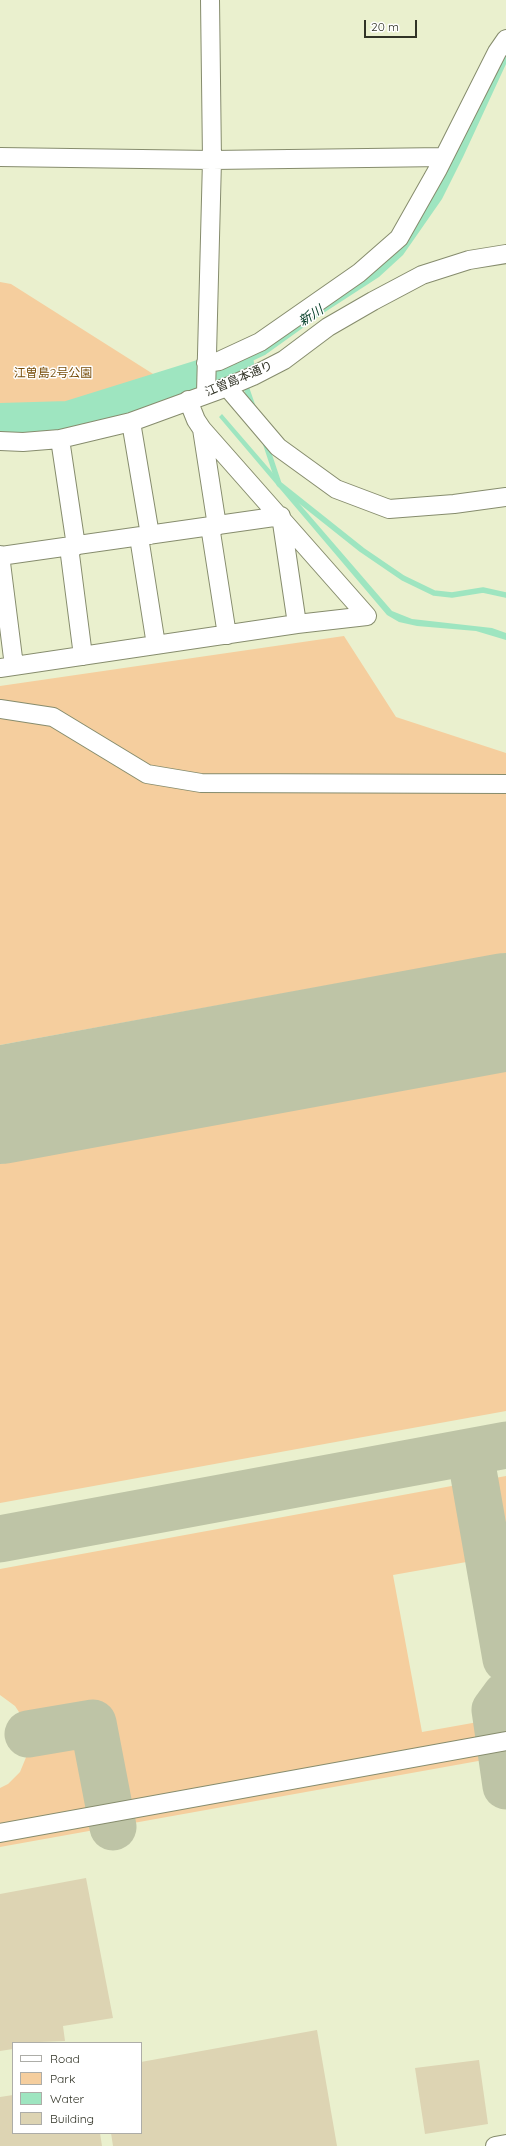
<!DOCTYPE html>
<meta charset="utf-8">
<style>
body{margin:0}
#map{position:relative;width:506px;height:2146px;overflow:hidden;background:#eaf0ce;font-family:Quicksand,sans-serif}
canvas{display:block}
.legend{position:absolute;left:12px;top:2042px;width:130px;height:92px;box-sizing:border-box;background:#fff;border:1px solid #adada8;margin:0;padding:5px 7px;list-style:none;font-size:12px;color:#313326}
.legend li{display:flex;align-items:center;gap:8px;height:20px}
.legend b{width:20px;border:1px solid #adada8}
.scale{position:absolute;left:364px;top:20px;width:53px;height:18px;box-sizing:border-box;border:2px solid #313326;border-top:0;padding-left:5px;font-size:12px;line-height:14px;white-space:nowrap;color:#313326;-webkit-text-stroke:3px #fff;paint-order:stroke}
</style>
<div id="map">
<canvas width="506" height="2146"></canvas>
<ul class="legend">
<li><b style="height:5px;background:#fff"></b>Road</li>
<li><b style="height:11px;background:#f5ce9e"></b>Park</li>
<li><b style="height:11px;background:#9ee5c0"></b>Water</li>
<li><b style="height:11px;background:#ddd4b3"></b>Building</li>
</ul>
<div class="scale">20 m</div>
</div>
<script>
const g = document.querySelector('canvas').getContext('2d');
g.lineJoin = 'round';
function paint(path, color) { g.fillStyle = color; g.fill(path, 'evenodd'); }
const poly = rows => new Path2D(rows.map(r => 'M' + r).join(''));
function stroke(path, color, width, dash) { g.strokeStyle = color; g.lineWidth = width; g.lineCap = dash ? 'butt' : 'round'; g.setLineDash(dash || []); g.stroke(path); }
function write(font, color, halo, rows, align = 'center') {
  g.font = font + ' Quicksand,"Noto Sans JP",sans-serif'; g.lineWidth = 3; g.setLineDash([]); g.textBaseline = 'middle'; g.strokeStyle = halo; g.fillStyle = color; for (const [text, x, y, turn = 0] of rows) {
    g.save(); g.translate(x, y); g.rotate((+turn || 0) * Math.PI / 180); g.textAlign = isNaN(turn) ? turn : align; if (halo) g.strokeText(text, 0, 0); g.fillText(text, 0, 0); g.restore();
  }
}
paint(poly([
 [0,282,11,284,180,391,141,405,59,426,0,428],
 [344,636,396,717,506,753,506,953,0,1045,0,686],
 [506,1071,506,1411,0,1503,0,1164],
 [506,1476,506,1555,393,1575,422,1732,506,1717,506,1756,0,1847,0,1788,8,1784,20,1772,27,1755,29,1738,25,1721,15,1706,0,1695,0,1569]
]), '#f5ce9e');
paint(poly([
 [500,58,506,60,506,64,463,157,442,199,403,255,379,277,325,312,265,355,235,369,231,362,374,269],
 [182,382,184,388,91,418,60,425,10,428,0,427,0,420,64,416,102,407],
 [222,414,392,611,412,619,492,628,506,633,506,640,476,631,417,626,399,622,387,615,219,417]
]), '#9ee5c0');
stroke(poly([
 [500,66,506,55],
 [241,362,238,364,253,407],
 [265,442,279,484,362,550,403,578,434,593,452,595,483,590,506,595]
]), '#9ee5c0', 5.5);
stroke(poly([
 [0,419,68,417,238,364]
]), '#9ee5c0', 32);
stroke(poly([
 [470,1453,506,1659],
 [0,1539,506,1445],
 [506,1695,495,1710,506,1786],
 [28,1734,93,1723,113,1827]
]), '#bec4a6', 47);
stroke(poly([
 [0,1105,506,1012]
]), '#bec4a6', 118);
paint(poly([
 [86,1878,113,2018,63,2026,65,2041,13,2043,13,2049,0,2051,0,1894],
 [317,2030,337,2146,113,2146,111,2133,141,2133,141,2062],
 [479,2060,488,2124,425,2134,415,2068],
 [13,2095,13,2133,100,2133,102,2146,0,2146,0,2097]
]), '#ddd4b3');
const minor = poly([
 [0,157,212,160,444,157],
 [206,363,219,361,260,342,359,273,399,238,438,169,497,52,506,39],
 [227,387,278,447,336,489,389,509,454,504,506,497],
 [206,393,212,160,210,0],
 [131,422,150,535],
 [202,429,217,526],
 [60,439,76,546],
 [0,441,23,442,60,439,131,422,227,387,253,376,284,360,328,327,373,301,422,275,469,260,506,254],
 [210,526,227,635],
 [139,537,156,645],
 [69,547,83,656],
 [0,555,14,666],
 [0,556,281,516,297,624],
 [0,668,297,624,367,616,202,429,196,420,188,400],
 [0,709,53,717,147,774,201,783,506,784],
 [0,1833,506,1741],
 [495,2146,506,2144]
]);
stroke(minor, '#868c6d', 20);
stroke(minor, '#fff', 18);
write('12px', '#784e0b', '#fff', [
 ["江曽島2号公園",53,373]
]);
write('12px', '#313326', '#fff', [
 ["江曽島本通り",239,379,-23]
]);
write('italic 13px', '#003c25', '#fff', [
 ["新川",311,316,-33]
]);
</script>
